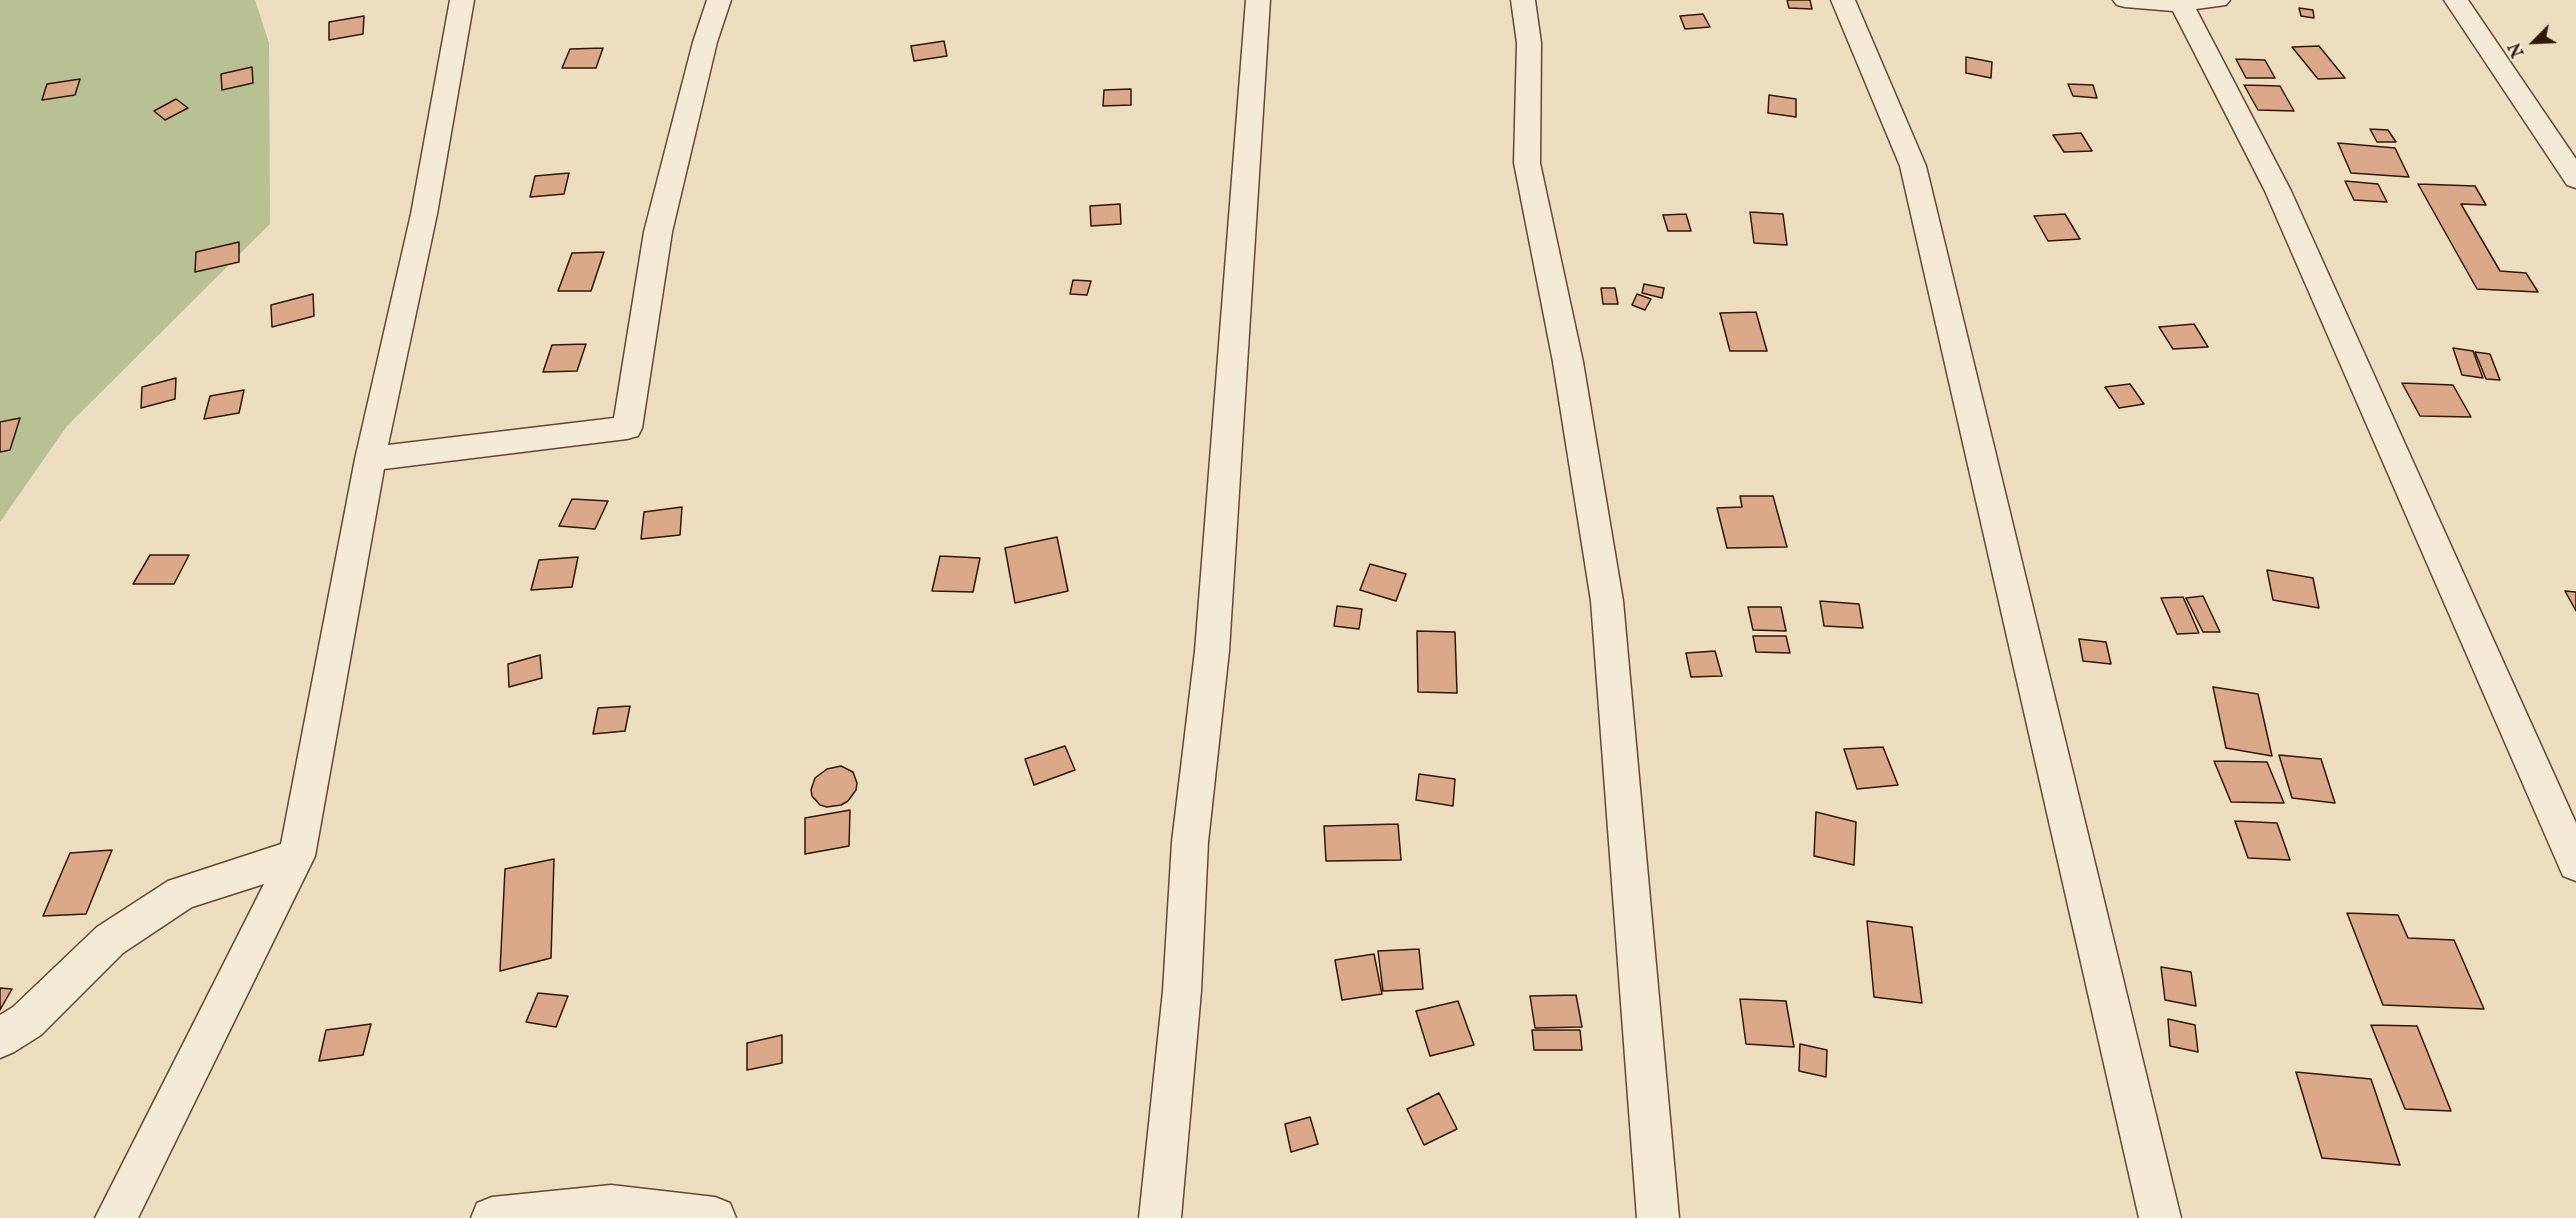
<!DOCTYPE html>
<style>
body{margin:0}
#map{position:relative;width:2576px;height:1218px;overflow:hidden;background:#eedec0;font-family:"IM FELL English",serif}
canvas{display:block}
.north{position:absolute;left:2504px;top:12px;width:60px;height:60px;-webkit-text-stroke:4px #f4ead6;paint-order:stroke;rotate:246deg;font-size:16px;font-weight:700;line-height:24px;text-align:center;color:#2f1808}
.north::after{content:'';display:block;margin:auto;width:21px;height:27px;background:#2f1808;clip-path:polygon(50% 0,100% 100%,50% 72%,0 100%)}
</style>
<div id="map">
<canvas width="2576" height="1218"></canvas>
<div class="north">N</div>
</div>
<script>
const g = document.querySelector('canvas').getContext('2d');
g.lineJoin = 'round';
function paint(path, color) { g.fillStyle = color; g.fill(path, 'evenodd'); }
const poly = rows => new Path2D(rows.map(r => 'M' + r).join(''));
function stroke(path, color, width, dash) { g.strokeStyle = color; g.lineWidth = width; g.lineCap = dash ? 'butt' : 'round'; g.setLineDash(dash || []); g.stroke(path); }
paint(poly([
 [0,0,255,0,269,43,270,224,67,426,0,522]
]), '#b8c193');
const building = poly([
 [1787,0,1810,0,1812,9,1789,8,1787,0],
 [2299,8,2313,10,2314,18,2301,16,2299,8],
 [1703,14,1710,27,1685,29,1680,16,1703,14],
 [364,16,363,34,329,40,329,22,364,16],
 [944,41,947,56,914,61,911,46,944,41],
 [2319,46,2345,78,2318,79,2292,47,2319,46],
 [603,48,596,68,562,68,570,49,603,48],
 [1966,57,1992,62,1991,78,1966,73,1966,57],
 [2236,59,2265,60,2275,78,2246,78,2236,59],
 [252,67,253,83,222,90,221,74,252,67],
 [80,79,75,95,42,100,47,84,80,79],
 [2068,84,2093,85,2097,98,2073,96,2068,84],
 [2244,85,2280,86,2294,111,2258,110,2244,85],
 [1131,89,1131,105,1103,106,1104,90,1131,89],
 [1769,95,1796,99,1796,117,1768,113,1769,95],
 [176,99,188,108,165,120,154,111,176,99],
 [2370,129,2388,130,2396,142,2377,142,2370,129],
 [2081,133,2092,151,2064,152,2053,135,2081,133],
 [2338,143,2395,148,2409,177,2351,173,2338,143],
 [569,173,564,194,530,197,535,176,569,173],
 [2345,181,2378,184,2387,202,2354,200,2345,181],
 [2418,184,2475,186,2486,205,2461,204,2500,271,2526,273,2538,292,2477,289,2418,184],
 [1120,204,1121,224,1091,226,1090,206,1120,204],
 [1750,212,1783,214,1787,245,1754,243,1750,212],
 [1686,214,1691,231,1668,231,1663,215,1686,214],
 [2065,214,2080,239,2048,241,2034,216,2065,214],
 [239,242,239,262,195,272,196,252,239,242],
 [604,252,591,291,558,291,572,253,604,252],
 [1073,280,1091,281,1087,295,1070,294,1073,280],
 [1644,284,1664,288,1662,298,1642,293,1644,284],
 [1601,288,1615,288,1618,304,1603,304,1601,288],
 [313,294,314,316,272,327,271,305,313,294],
 [1637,294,1651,299,1645,310,1632,305,1637,294],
 [1756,312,1767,351,1730,351,1720,313,1756,312],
 [2194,324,2208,347,2173,349,2159,327,2194,324],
 [586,344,577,371,543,372,552,345,586,344],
 [2453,348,2473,351,2483,378,2462,375,2453,348],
 [2475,352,2490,354,2500,380,2486,379,2475,352],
 [176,378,175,399,141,408,142,387,176,378],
 [2402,383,2453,385,2471,417,2420,416,2402,383],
 [2130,384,2144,404,2119,408,2105,387,2130,384],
 [244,390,239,413,204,419,210,396,244,390],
 [20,418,10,450,0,452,0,422,20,418],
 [1740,496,1773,496,1787,547,1727,548,1717,508,1742,507,1740,496],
 [572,499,608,501,595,529,559,526,572,499],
 [682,507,680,535,641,539,644,512,682,507],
 [1057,537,1068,591,1015,603,1005,548,1057,537],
 [150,555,189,555,174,584,133,584,150,555],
 [940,556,980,558,973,592,932,591,940,556],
 [578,557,572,587,531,590,539,560,578,557],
 [1370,564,1406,574,1396,601,1360,590,1370,564],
 [2267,570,2313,578,2319,608,2273,600,2267,570],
 [2565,591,2576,592,2576,611,2565,591],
 [2203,596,2220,632,2203,632,2186,598,2203,596],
 [2183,597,2199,633,2177,634,2161,598,2183,597],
 [1820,601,1859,604,1863,628,1824,626,1820,601],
 [1337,606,1362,609,1359,629,1334,626,1337,606],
 [1748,607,1781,607,1786,631,1753,630,1748,607],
 [1417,631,1455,632,1457,693,1418,692,1417,631],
 [1753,636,1786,636,1790,653,1756,652,1753,636],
 [2079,639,2106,642,2111,664,2083,661,2079,639],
 [1715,651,1722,676,1691,677,1686,653,1715,651],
 [540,655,542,678,509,687,508,664,540,655],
 [2213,687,2258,694,2272,756,2226,748,2213,687],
 [630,706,625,731,593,734,598,708,630,706],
 [1065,746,1075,770,1034,785,1025,759,1065,746],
 [1883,747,1898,785,1857,789,1844,749,1883,747],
 [2279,755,2321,759,2335,803,2292,798,2279,755],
 [2214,761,2267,762,2284,803,2231,802,2214,761],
 [841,766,853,772,857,783,856,790,848,801,841,805,827,807,820,805,812,796,811,790,815,778,827,769,841,766],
 [1419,774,1455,779,1453,806,1416,800,1419,774],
 [850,810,849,846,805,854,805,818,850,810],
 [1816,812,1856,822,1854,865,1814,856,1816,812],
 [2235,821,2277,823,2290,860,2248,858,2235,821],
 [1398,824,1401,860,1326,861,1324,826,1398,824],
 [112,850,86,914,43,916,70,853,112,850],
 [554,859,551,958,500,971,505,869,554,859],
 [2347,913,2398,915,2408,938,2454,940,2484,1009,2383,1005,2347,913],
 [1867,921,1912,927,1922,1003,1874,997,1867,921],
 [1419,949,1423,989,1383,991,1378,951,1419,949],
 [1374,954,1382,994,1342,1000,1335,960,1374,954],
 [2161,967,2191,972,2196,1006,2165,1000,2161,967],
 [0,988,12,989,0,1010,0,988],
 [538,993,568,996,556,1027,526,1022,538,993],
 [1576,995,1582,1027,1535,1028,1530,996,1576,995],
 [1740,999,1786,1001,1794,1047,1746,1044,1740,999],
 [1458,1001,1474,1045,1430,1056,1416,1011,1458,1001],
 [2168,1019,2195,1025,2198,1052,2170,1046,2168,1019],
 [371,1024,363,1055,319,1061,326,1030,371,1024],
 [2371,1025,2417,1026,2451,1111,2405,1109,2371,1025],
 [1532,1030,1580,1030,1582,1050,1534,1050,1532,1030],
 [782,1035,782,1063,747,1070,747,1043,782,1035],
 [1800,1044,1827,1050,1826,1077,1799,1071,1800,1044],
 [2296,1072,2371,1079,2400,1165,2322,1158,2296,1072],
 [1439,1093,1457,1129,1424,1145,1407,1109,1439,1093],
 [1310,1117,1318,1144,1291,1152,1285,1124,1310,1117]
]);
paint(building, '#dba889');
stroke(building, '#2f1808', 1.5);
const minor = poly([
 [450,0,474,0,437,214,388,445,614,418,644,232,693,42,707,0,731,0,717,42,672,232,642,428,638,436,627,439,384,469,315,856,138,1218,95,1218,264,884,192,907,123,953,41,1035,14,1052,0,1058,0,1015,13,1007,97,927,168,881,281,844,355,459,411,214,450,0],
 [1246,0,1270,0,1229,651,1208,842,1201,991,1181,1218,1139,1218,1163,991,1172,842,1195,651,1246,0],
 [1511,0,1535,0,1541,43,1540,163,1583,362,1623,601,1679,1218,1637,1218,1591,601,1553,362,1514,163,1517,43,1511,0],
 [1831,0,1855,0,1926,166,2181,1218,2139,1218,1900,166,1831,0],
 [2113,0,2230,0,2226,5,2196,9,2291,191,2576,823,2576,881,2563,876,2265,191,2173,11,2125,7,2117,5,2113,0],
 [2444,0,2468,0,2576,159,2576,188,2567,185,2444,0],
 [611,1185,715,1197,730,1203,736,1218,471,1218,477,1203,492,1197,611,1185]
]);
stroke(minor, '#5f4a36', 3);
paint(minor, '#f4ead6');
</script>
